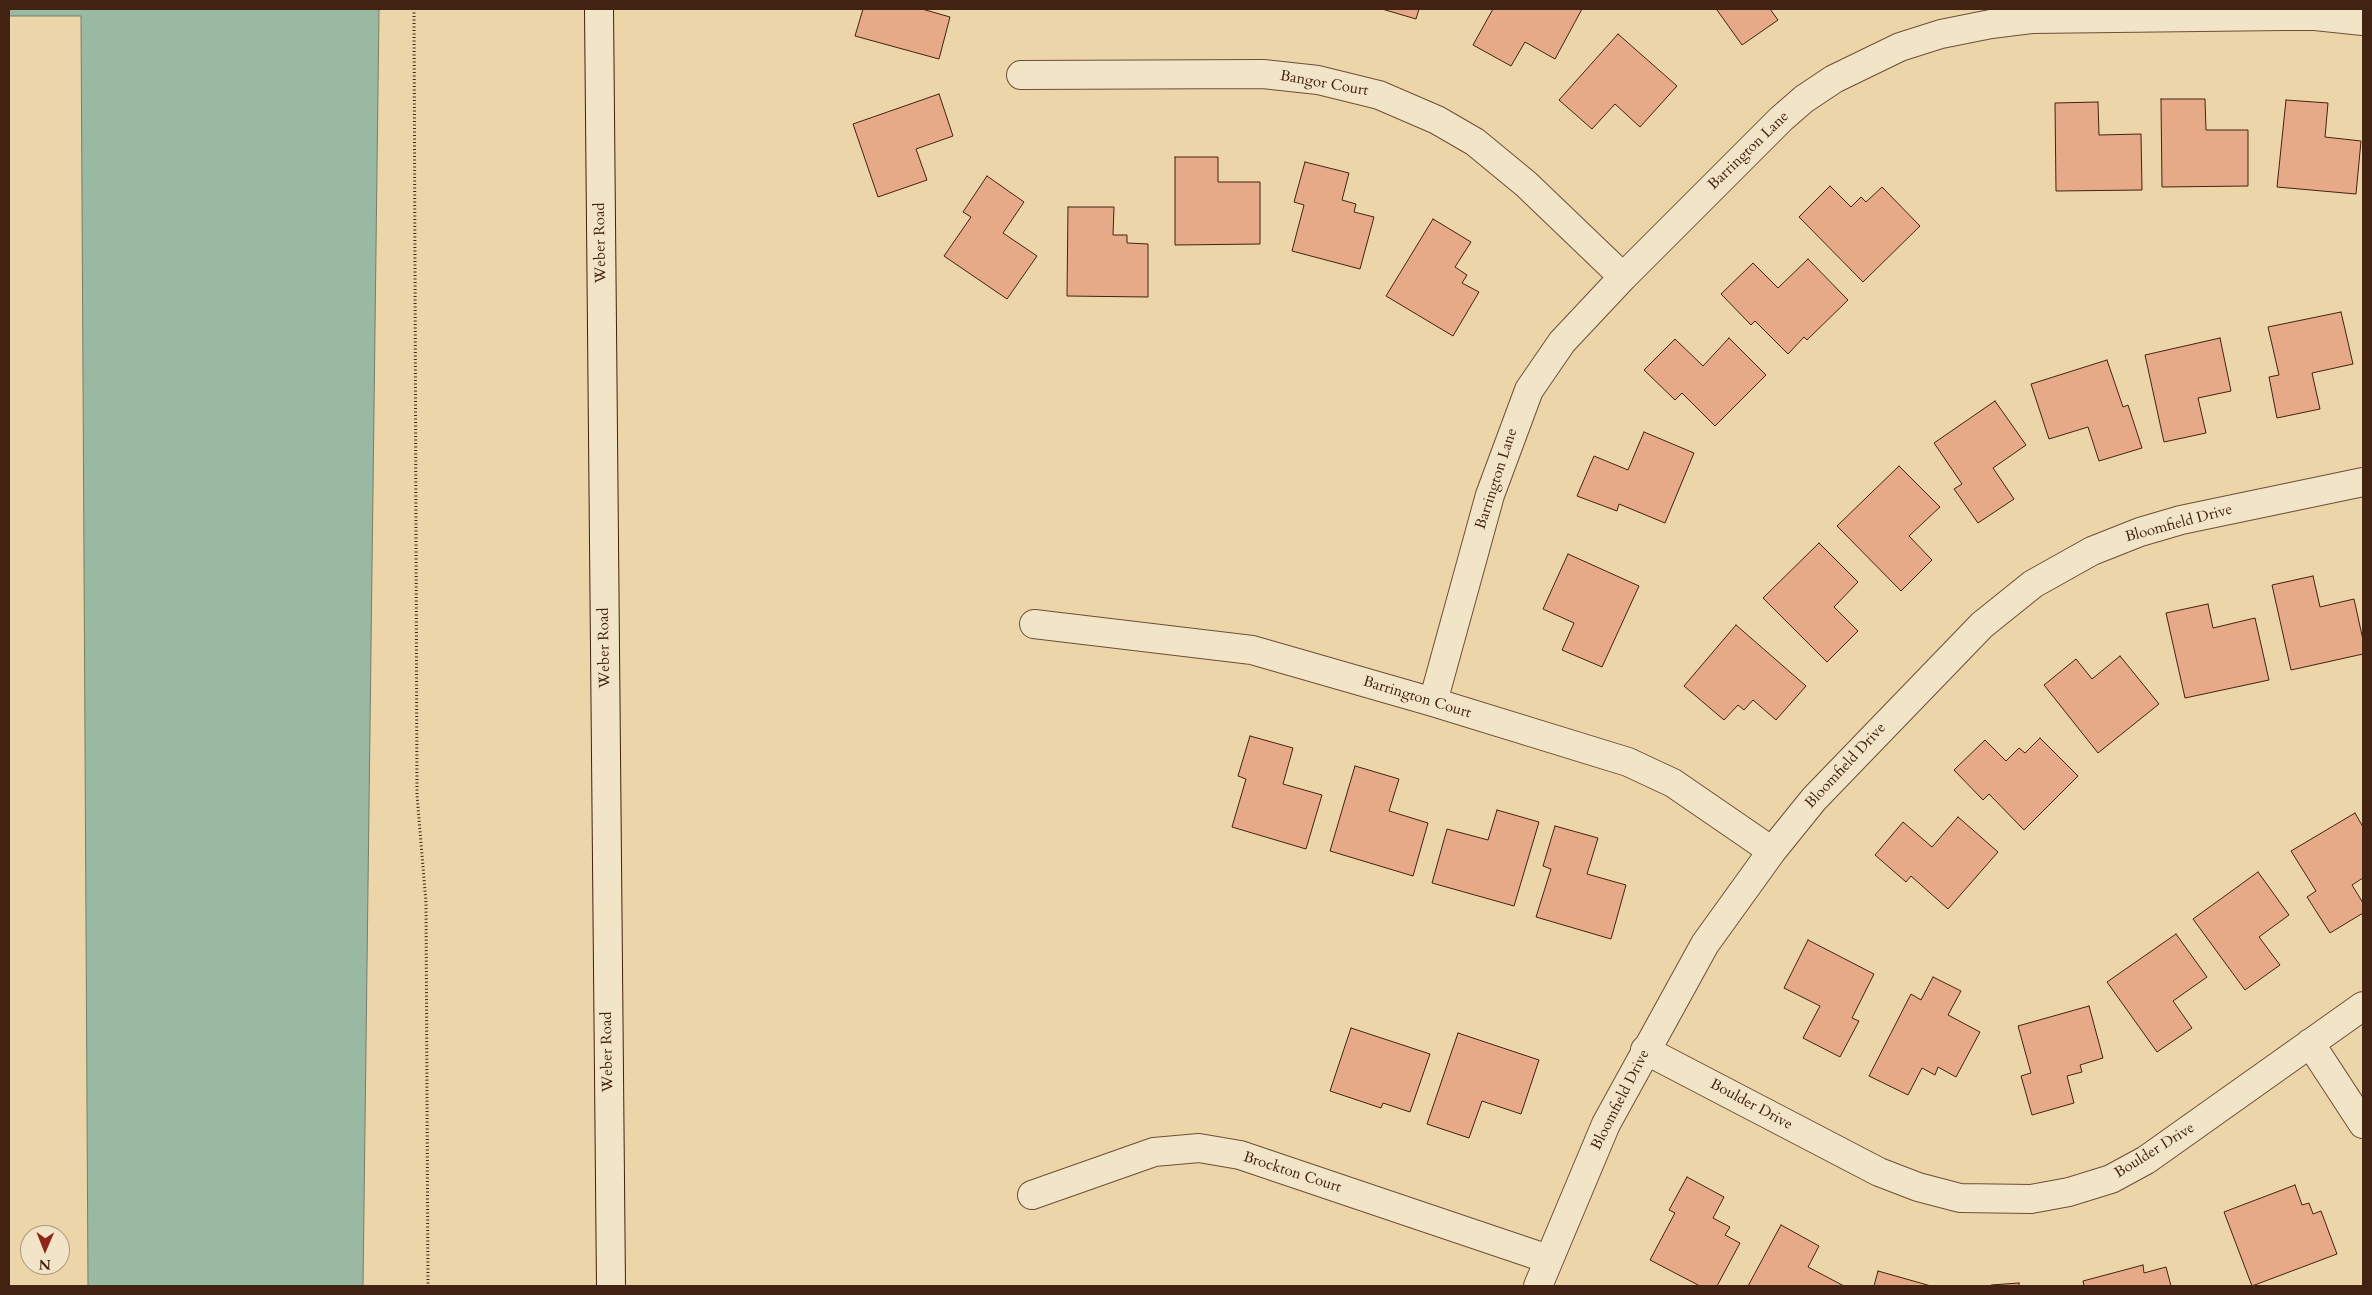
<!DOCTYPE html>
<style>
body{margin:0}
#map{position:relative;width:2372px;height:1295px;overflow:hidden;background:#ebd5a9;font-family:Cardo,serif}
canvas{display:block}
.frame{position:absolute;inset:0;border:10px solid #422210;pointer-events:none}
.north{position:absolute;left:20px;top:1225px;width:50px;height:50px;box-sizing:border-box;background:#f2e4c7;border:1px solid #ac967e;border-radius:50%;rotate:181deg;font-size:14px;font-weight:700;line-height:20px;text-align:center;color:#422210}
.north::after{content:'';display:block;margin:auto;width:18px;height:22px;background:#8f2418;clip-path:polygon(50% 0,100% 100%,50% 72%,0 100%)}
</style>
<div id="map">
<canvas width="2372" height="1295"></canvas>
<div class="frame"></div>
<div class="north">N</div>
</div>
<script>
const g = document.querySelector('canvas').getContext('2d');
g.lineJoin = 'round';
function paint(path, color) { g.fillStyle = color; g.fill(path, 'evenodd'); }
const poly = rows => new Path2D(rows.map(r => 'M' + r).join(''));
function stroke(path, color, width, dash) { g.strokeStyle = color; g.lineWidth = width; g.lineCap = dash ? 'butt' : 'round'; g.setLineDash(dash || []); g.stroke(path); }
function write(font, color, halo, rows, align = 'center') {
  g.font = font + ' Cardo,serif'; g.lineWidth = 4.5; g.setLineDash([]); g.textBaseline = 'middle'; g.strokeStyle = halo; g.fillStyle = color; for (const [text, x, y, turn = 0] of rows) {
    g.save(); g.translate(x, y); g.rotate((+turn || 0) * Math.PI / 180); g.textAlign = isNaN(turn) ? turn : align; if (halo) g.strokeText(text, 0, 0); g.fillText(text, 0, 0); g.restore();
  }
}
const water = poly([
 [9,9,379,9,363,1286,88,1286,81,16,9,16,9,9]
]);
paint(water, '#99b9a3');
stroke(water, '#767d68', 1);
const building = poly([
 [863,9,922,9,950,17,939,59,855,36,863,9],
 [1382,9,1419,9,1416,19,1382,9],
 [1493,9,1582,9,1555,59,1525,42,1511,66,1473,45,1493,9],
 [1720,9,1770,9,1778,20,1742,45,1717,10,1720,9],
 [1618,34,1677,86,1640,127,1615,104,1592,129,1559,100,1618,34],
 [939,94,953,136,916,149,927,180,878,197,853,124,939,94],
 [2161,99,2205,99,2206,130,2248,130,2248,186,2162,187,2161,99],
 [2286,100,2328,103,2325,137,2361,141,2356,194,2277,187,2286,100],
 [2098,102,2099,135,2141,134,2142,190,2056,191,2055,103,2098,102],
 [1175,157,1218,157,1218,182,1260,182,1260,244,1175,245,1175,157],
 [1305,162,1349,173,1342,200,1356,204,1354,212,1374,217,1360,269,1292,251,1304,205,1294,202,1305,162],
 [987,176,1024,202,1003,233,1037,256,1007,299,944,256,971,217,963,212,987,176],
 [1830,186,1851,207,1861,197,1866,202,1882,187,1920,226,1863,282,1799,217,1830,186],
 [1068,207,1114,207,1113,235,1127,235,1127,243,1148,244,1148,297,1067,296,1068,207],
 [1433,219,1471,242,1455,267,1467,275,1462,283,1479,292,1453,336,1386,296,1433,219],
 [1808,259,1848,300,1807,340,1804,337,1788,354,1755,321,1751,325,1721,294,1753,263,1778,288,1808,259],
 [2341,312,2353,364,2312,373,2320,409,2277,418,2269,377,2279,375,2268,327,2341,312],
 [1729,338,1766,375,1715,426,1682,393,1675,400,1644,370,1675,339,1703,366,1729,338],
 [2220,338,2231,391,2198,398,2206,433,2164,442,2145,355,2220,338],
 [2107,360,2123,407,2128,405,2142,448,2099,461,2088,427,2049,439,2031,384,2107,360],
 [1995,401,2026,445,1993,468,2014,499,1978,523,1954,489,1962,484,1934,443,1995,401],
 [1644,432,1694,453,1665,523,1619,504,1617,511,1577,496,1594,456,1628,470,1644,432],
 [1899,466,1940,507,1909,536,1932,560,1901,591,1837,526,1899,466],
 [1819,543,1858,582,1834,607,1858,631,1827,662,1763,598,1819,543],
 [1568,554,1639,586,1602,667,1562,650,1574,623,1543,609,1568,554],
 [2313,576,2320,607,2354,599,2363,640,2363,654,2291,670,2272,585,2313,576],
 [2208,604,2213,628,2255,618,2269,680,2185,698,2166,613,2208,604],
 [1736,625,1806,686,1776,720,1753,700,1744,710,1738,705,1724,720,1684,686,1736,625],
 [2120,656,2159,704,2098,753,2044,685,2076,659,2092,679,2120,656],
 [1250,736,1293,748,1283,784,1322,795,1306,849,1232,827,1246,779,1238,776,1250,736],
 [2040,738,2078,776,2024,830,1989,794,1983,800,1954,770,1985,740,2006,761,2019,748,2025,753,2040,738],
 [1355,766,1399,779,1389,811,1428,823,1413,876,1330,851,1355,766],
 [1497,810,1539,822,1514,906,1432,883,1447,829,1488,840,1497,810],
 [2355,813,2363,827,2363,878,2352,885,2363,903,2363,913,2330,933,2307,897,2316,891,2291,851,2355,813],
 [1958,817,1998,852,1948,909,1911,876,1906,882,1875,855,1903,822,1932,847,1958,817],
 [1555,826,1598,838,1587,874,1626,885,1611,939,1536,917,1551,869,1543,866,1555,826],
 [2258,872,2289,915,2259,937,2280,965,2245,990,2193,919,2258,872],
 [2176,934,2207,977,2173,1001,2192,1028,2157,1052,2107,982,2176,934],
 [1808,940,1874,974,1852,1018,1859,1021,1840,1057,1803,1038,1820,1006,1784,988,1808,940],
 [1933,977,1961,991,1948,1015,1980,1032,1956,1077,1938,1067,1935,1075,1922,1068,1908,1095,1869,1076,1911,994,1921,1000,1933,977],
 [2089,1006,2103,1058,2080,1065,2082,1072,2067,1076,2074,1103,2032,1115,2021,1076,2031,1073,2018,1026,2089,1006],
 [1351,1028,1430,1054,1410,1112,1383,1103,1381,1108,1330,1091,1351,1028],
 [1458,1033,1539,1060,1521,1114,1482,1101,1469,1138,1427,1124,1458,1033],
 [1687,1177,1724,1197,1713,1218,1730,1227,1725,1235,1740,1243,1717,1286,1700,1286,1650,1260,1675,1213,1669,1210,1687,1177],
 [2295,1185,2302,1205,2309,1203,2313,1214,2321,1211,2337,1254,2252,1286,2224,1212,2295,1185],
 [1781,1225,1819,1246,1808,1267,1844,1286,1748,1286,1781,1225],
 [2143,1265,2144,1273,2166,1267,2171,1286,2084,1286,2083,1281,2143,1265],
 [1878,1271,1931,1286,1874,1286,1878,1271],
 [2019,1283,2019,1286,1991,1286,1991,1285,2019,1283]
]);
paint(building, '#e7aa89');
stroke(building, '#422210', 1);
const street = poly([
 [1021,75,1263,74,1318,80,1379,95,1437,120,1475,142,1526,184,1623,277],
 [1034,624,1252,650,1433,702,1628,762,1673,783,1772,851],
 [1433,702,1490,495,1529,390,1562,342,1623,277,1781,119,1804,99,1834,79,1900,47,1941,34,1991,24,2031,19,2284,16,2315,16,2363,21],
 [2310,1043,2363,1124],
 [1645,1050,1879,1172,1918,1187,1960,1198,2031,1199,2069,1192,2111,1179,2146,1160,2363,1006],
 [1032,1195,1154,1152,1199,1148,1240,1155,1548,1259],
 [1538,1286,1606,1124,1705,944,1772,851,1814,799,1982,625,2033,584,2092,551,2140,532,2181,520,2363,482]
]);
const secondary = poly([
 [599,9,611,1286]
]);
stroke(street, '#6c4f36', 30);
stroke(secondary, '#422210', 30);
stroke(poly([
 [414,9,417,795,426,903,428,1286]
]), '#422210', 3, [1, 2.5]);
stroke(street, '#f2e4c7', 28);
stroke(secondary, '#f2e4c7', 28);
write('15px', '#422210', '#f2e4c7', [
 ["Bangor Court",1324,84,10],
 ["Barrington Lane",1749,151,-44],
 ["Weber Road",601,243,-91],
 ["Barrington Lane",1497,479,-72],
 ["Bloomfield Drive",2179,524,-15],
 ["Weber Road",605,648,-91],
 ["Barrington Court",1417,698,17],
 ["Bloomfield Drive",1846,766,-47],
 ["Weber Road",608,1052,-91],
 ["Bloomfield Drive",1621,1100,-63],
 ["Boulder Drive",1751,1105,28],
 ["Boulder Drive",2155,1151,-32],
 ["Brockton Court",1292,1173,18]
]);
</script>
